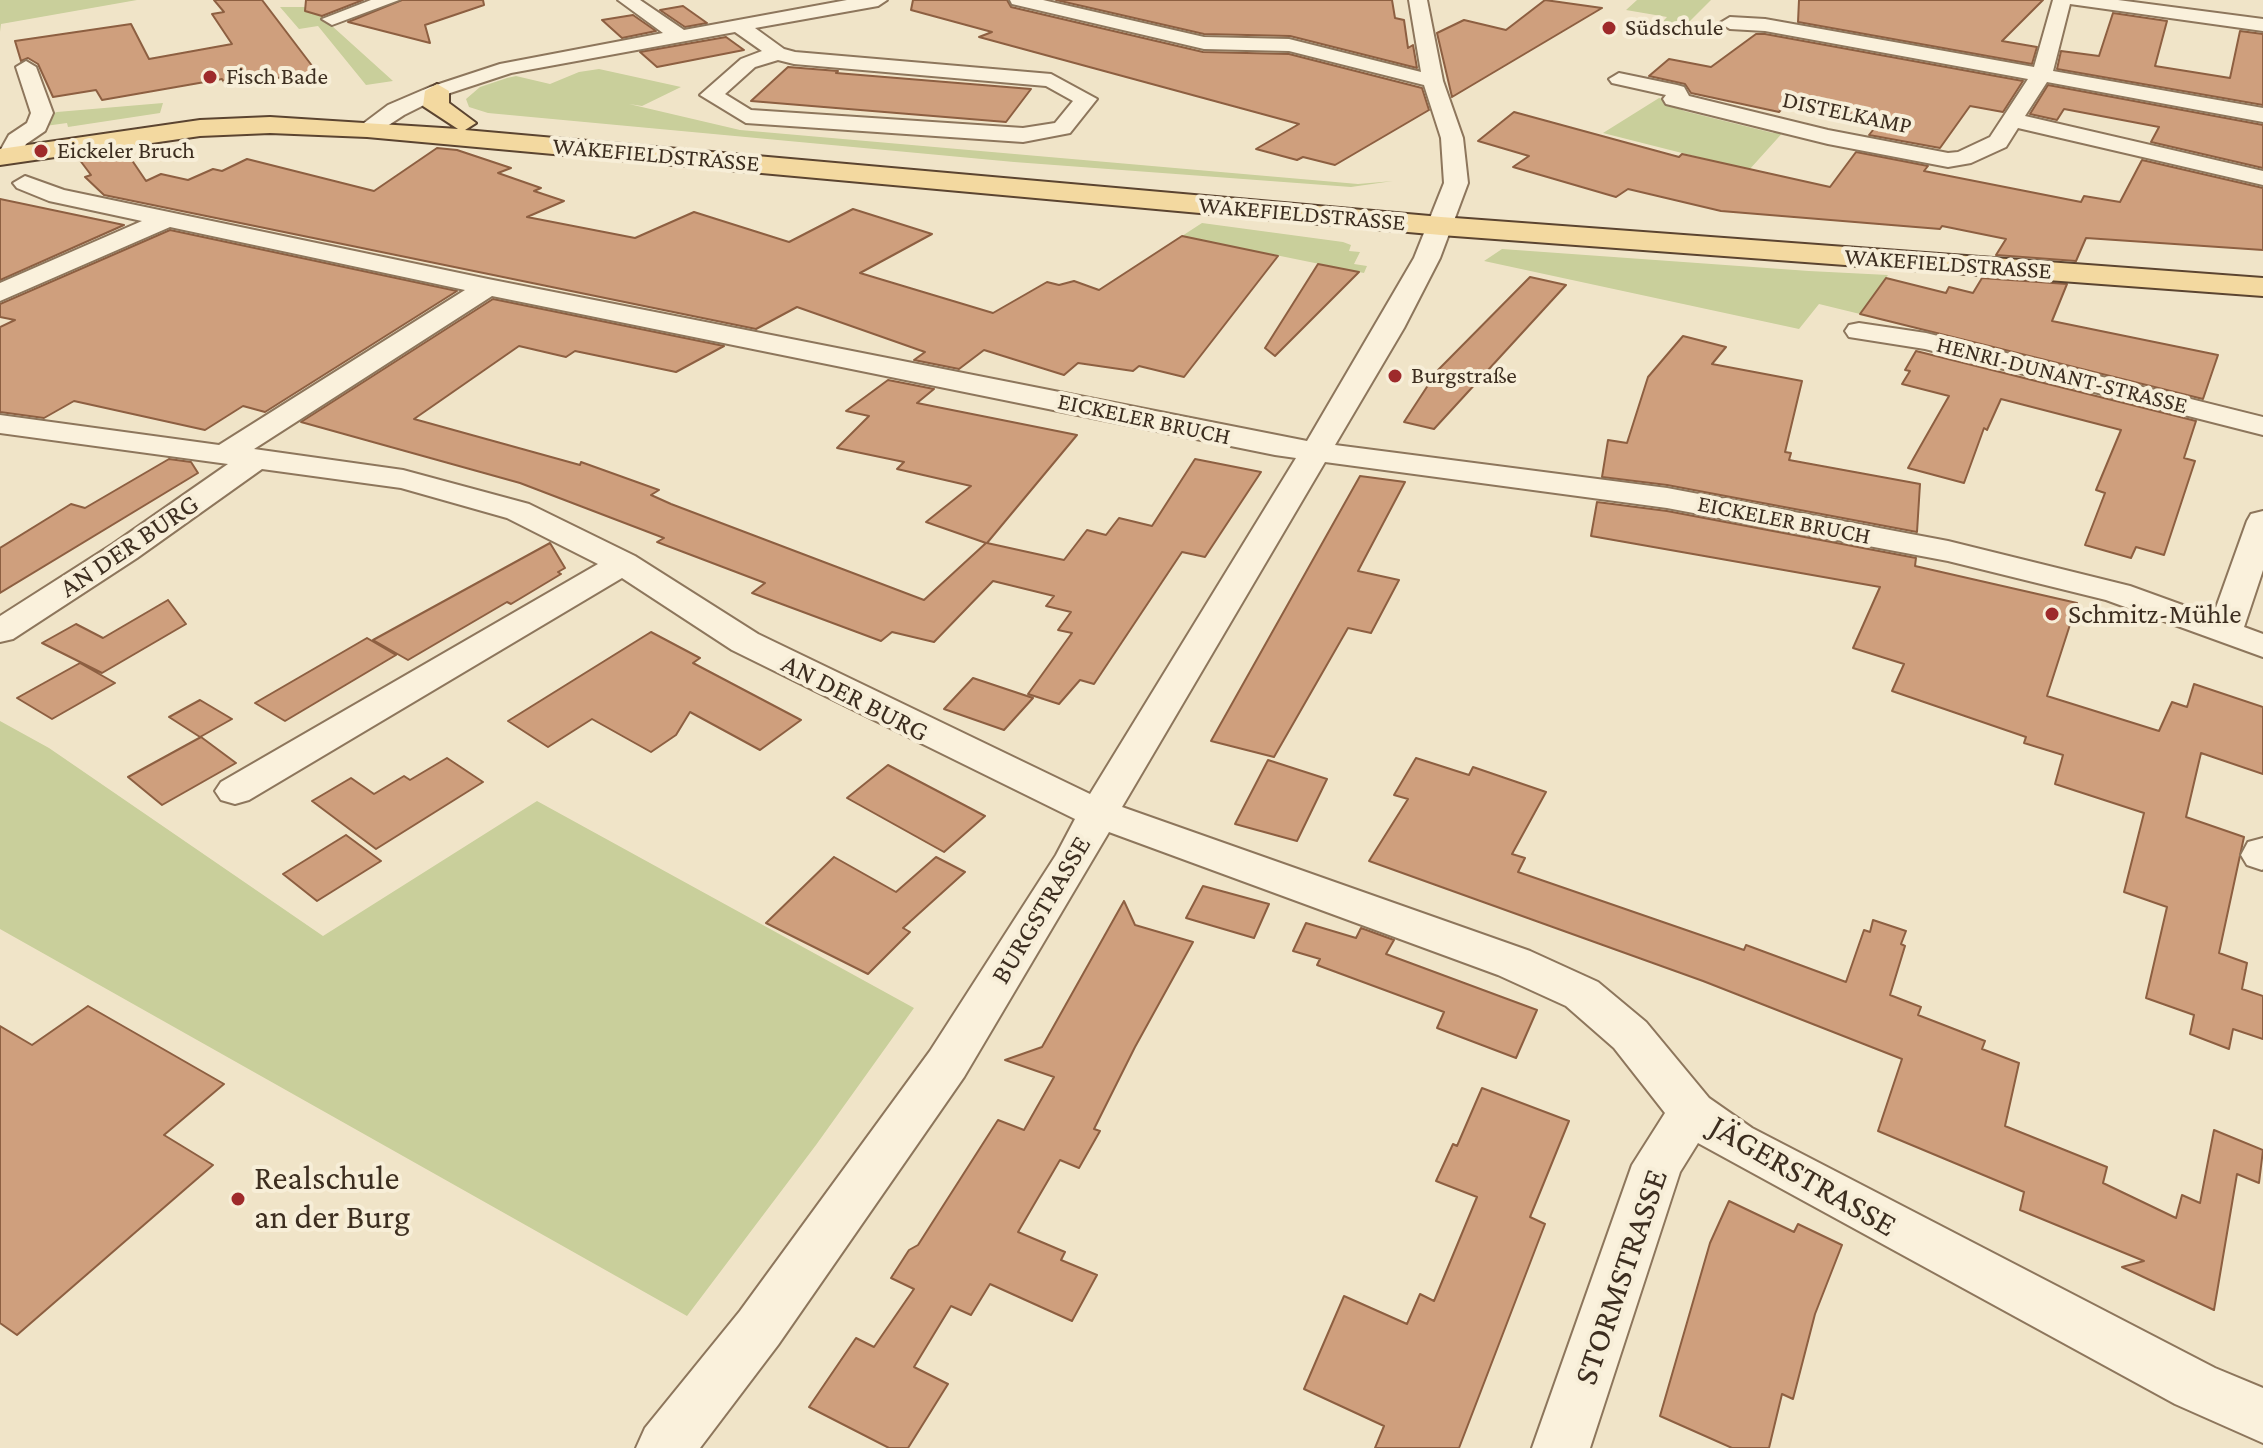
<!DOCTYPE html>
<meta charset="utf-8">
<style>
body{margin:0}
canvas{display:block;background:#f0e4c8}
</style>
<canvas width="2263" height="1448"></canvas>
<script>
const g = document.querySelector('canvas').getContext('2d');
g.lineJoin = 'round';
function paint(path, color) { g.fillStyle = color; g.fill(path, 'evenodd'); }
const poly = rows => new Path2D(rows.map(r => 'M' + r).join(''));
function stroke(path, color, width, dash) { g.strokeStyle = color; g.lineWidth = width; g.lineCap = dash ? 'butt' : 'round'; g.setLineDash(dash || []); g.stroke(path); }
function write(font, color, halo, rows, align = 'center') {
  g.font = font + ' "Crimson Pro",serif'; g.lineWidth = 8; g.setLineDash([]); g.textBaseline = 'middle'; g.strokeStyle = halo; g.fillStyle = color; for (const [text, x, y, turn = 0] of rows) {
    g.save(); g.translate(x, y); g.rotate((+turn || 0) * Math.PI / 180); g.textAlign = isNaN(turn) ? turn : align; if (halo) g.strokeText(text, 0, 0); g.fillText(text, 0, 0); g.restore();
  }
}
paint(poly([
 [0,0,137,0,1,24,0,32],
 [1637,0,1711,0,1675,36,1653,32,1667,17,1626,10],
 [280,7,311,7,393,81,366,85,318,26,299,29],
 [599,69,681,87,642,106,629,104,740,130,1358,184,1393,181,1351,187,1014,162,488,113,469,107,466,99,480,87,507,78,516,76,550,84,579,72],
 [1659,98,1680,103,1676,107,1684,111,1773,133,1779,127,1786,129,1749,170,1603,133],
 [163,103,160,113,68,127,67,123,45,126,51,114,57,112],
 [1202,223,1343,242,1351,245,1349,251,1360,252,1354,264,1367,266,1364,273,1182,236],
 [1502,249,1809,271,1888,275,1860,314,1819,304,1799,329,1484,261],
 [0,721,49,748,323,936,537,801,914,1008,816,1145,687,1316,0,929]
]), '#c9cf9b');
const building = poly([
 [214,0,262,0,316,71,227,87,222,79,102,100,96,90,53,97,38,64,28,58,21,61,15,41,131,24,149,59,232,44,212,14,224,12,214,0],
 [306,0,363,0,322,16,305,11,306,0],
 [402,0,483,0,484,5,425,25,430,43,348,22,402,0],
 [913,0,1007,0,1011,7,1203,52,1289,54,1422,88,1429,110,1335,165,1303,157,1297,160,1256,149,1299,124,979,37,992,32,911,10,913,0],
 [1056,0,1392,0,1395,18,1404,20,1408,48,1413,45,1417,68,1290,36,1204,34,1056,0],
 [1545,0,1602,8,1452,97,1437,33,1464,20,1506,30,1545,0],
 [1799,0,2043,0,2002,41,2037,47,2032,64,1798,22,1799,0],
 [683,6,707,23,685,27,660,10,683,6],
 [2113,13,2167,21,2155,66,2230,78,2240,31,2263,34,2263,105,2057,69,2061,51,2099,56,2113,13],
 [633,15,656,31,622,38,602,20,633,15],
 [1756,34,1765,34,2023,81,2003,112,1970,106,1940,148,1869,135,1881,120,1788,102,1779,112,1691,93,1685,84,1649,76,1669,59,1711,67,1756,34],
 [726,37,744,50,657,67,640,52,726,37],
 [788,67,838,71,836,73,1031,89,1006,122,751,101,788,67],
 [2048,85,2263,125,2263,168,2151,142,2159,127,2064,109,2057,120,2030,114,2048,85],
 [1514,112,1679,157,1682,154,1830,187,1856,152,1928,166,1924,171,2081,202,2084,196,2120,202,2142,160,2263,188,2263,250,2086,238,2076,261,1996,255,2006,239,1942,226,1940,229,1721,211,1628,189,1616,197,1513,167,1529,156,1478,141,1514,112],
 [437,148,457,150,511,168,498,173,541,188,534,191,564,201,527,217,635,238,694,212,789,242,853,209,932,234,860,273,993,313,1047,282,1059,285,1074,281,1099,290,1182,236,1278,256,1184,377,1139,366,1133,371,1078,363,1064,375,984,350,959,369,914,360,925,352,797,307,756,329,104,195,85,177,91,175,79,159,125,150,146,181,161,174,188,180,213,169,222,171,247,159,374,191,437,148],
 [0,199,124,225,0,280,0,199],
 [170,230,457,291,265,412,243,406,205,430,74,401,44,418,0,412,0,327,15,320,0,317,0,304,170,230],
 [1318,264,1359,272,1275,356,1265,348,1318,264],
 [1530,277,1566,285,1434,429,1404,422,1438,370,1530,277],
 [1886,278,1946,293,1949,287,1973,293,1982,278,2067,284,2052,321,2218,355,2203,399,1860,314,1886,278],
 [493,299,724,346,676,372,575,351,566,357,519,346,414,419,580,465,581,462,659,490,651,495,671,504,924,600,986,543,926,522,971,486,897,469,904,462,837,448,869,416,846,411,888,380,934,389,917,403,1077,435,987,543,1064,560,1087,530,1106,535,1119,518,1152,526,1195,459,1261,472,1205,557,1182,552,1094,684,1080,680,1059,704,1028,694,1072,633,1058,630,1071,612,1046,606,1054,596,993,581,934,642,892,632,881,641,752,593,765,583,657,542,664,538,520,483,301,422,493,299],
 [1683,336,1726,347,1712,364,1802,381,1785,452,1791,453,1789,460,1920,484,1917,532,1667,485,1602,477,1608,440,1627,443,1648,377,1683,336],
 [1916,351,2196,421,2184,458,2195,461,2164,555,2136,547,2131,558,2085,545,2105,493,2096,490,2121,430,2001,399,1987,430,1984,428,1964,483,1908,468,1949,396,1902,384,1910,371,1905,370,1916,351],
 [169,459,191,462,198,473,0,593,0,548,71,504,85,508,169,459],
 [1360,476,1405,482,1358,571,1399,580,1371,633,1348,628,1274,757,1211,741,1360,476],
 [1597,502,1667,511,1916,558,1915,566,2077,603,2047,696,2159,731,2172,702,2187,707,2194,684,2263,707,2263,774,2201,753,2186,817,2244,837,2219,953,2247,963,2242,989,2263,996,2263,1039,2233,1029,2229,1049,2190,1034,2194,1015,2146,998,2167,907,2124,892,2144,813,2055,784,2063,755,2024,743,2026,737,1892,691,1904,664,1853,648,1880,587,1591,536,1597,502],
 [550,543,565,568,558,572,561,574,511,604,507,602,408,660,373,640,550,543],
 [168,600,186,624,102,673,42,643,76,624,103,638,168,600],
 [651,632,700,658,693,663,801,720,760,750,690,712,676,735,651,752,592,719,548,747,508,721,651,632],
 [367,638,396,655,285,721,255,703,367,638],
 [80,663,115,683,52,719,17,698,80,663],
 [973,678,1033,698,1004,730,944,709,973,678],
 [200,700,232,719,200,737,169,717,200,700],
 [201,737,236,763,162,805,128,777,201,737],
 [447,758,483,782,376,849,312,801,351,778,374,794,404,776,410,780,447,758],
 [1416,758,1469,775,1473,767,1546,792,1512,854,1525,858,1518,872,1744,950,1746,945,1846,982,1864,930,1870,932,1873,920,1906,931,1901,944,1905,946,1890,995,1921,1007,1918,1015,1985,1041,1982,1049,2019,1063,2005,1126,2107,1167,2103,1183,2176,1218,2182,1195,2200,1203,2214,1130,2263,1150,2259,1183,2237,1174,2214,1310,2122,1267,2144,1261,2020,1210,2024,1192,1878,1131,1902,1059,1703,981,1369,861,1408,799,1394,795,1416,758],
 [1268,760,1327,779,1297,841,1235,824,1268,760],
 [888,765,985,816,944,852,847,798,888,765],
 [346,835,381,861,317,901,283,874,346,835],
 [834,857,896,892,936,857,965,872,903,928,910,932,868,974,766,923,834,857],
 [1203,886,1269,904,1254,938,1186,918,1203,886],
 [1124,901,1135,925,1193,942,1135,1047,1094,1129,1100,1131,1079,1168,1060,1160,1018,1232,1065,1252,1061,1260,1097,1275,1072,1321,990,1284,971,1315,951,1306,914,1367,948,1384,908,1448,889,1448,809,1407,856,1338,874,1347,914,1289,891,1278,909,1250,918,1245,998,1120,1024,1130,1054,1077,1005,1060,1042,1047,1124,901],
 [1306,923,1356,938,1361,928,1394,940,1386,954,1537,1010,1516,1058,1437,1028,1444,1012,1317,965,1320,959,1293,951,1306,923],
 [88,1006,224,1084,164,1135,213,1165,17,1335,0,1323,0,1026,32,1045,88,1006],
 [1482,1088,1569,1121,1530,1217,1545,1224,1459,1448,1375,1448,1384,1426,1304,1389,1344,1296,1407,1324,1420,1294,1434,1301,1477,1197,1436,1181,1453,1144,1457,1146,1482,1088],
 [1729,1201,1794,1232,1798,1224,1842,1245,1815,1314,1793,1399,1782,1394,1769,1448,1732,1448,1660,1416,1710,1243,1729,1201]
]);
paint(building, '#cf9f7d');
stroke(building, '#8d5f41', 2);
const minor = poly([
 [371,0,399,0,332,25,322,19,371,0],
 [618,0,640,0,684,30,847,0,887,0,878,6,755,28,784,49,795,52,1051,74,1097,99,1070,133,1023,142,746,123,700,95,741,59,762,51,735,32,511,73,444,95,404,115,375,134,359,134,356,129,388,105,430,87,500,64,663,33,618,0],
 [778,60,794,64,1046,86,1073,101,1055,123,1023,128,751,110,725,94,755,67,778,60],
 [1010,0,1043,0,1204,37,1289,39,1421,72,1409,0,1427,0,1443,81,1463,138,1468,183,1440,258,1404,328,1335,445,1667,488,1948,541,2130,586,2213,616,2247,521,2251,514,2263,511,2263,570,2244,627,2263,634,2263,657,2106,600,1948,561,1667,508,1325,462,1122,807,1530,951,1598,982,1646,1022,1709,1098,1752,1128,2215,1368,2263,1388,2263,1443,2175,1404,1698,1143,1680,1172,1590,1448,1532,1448,1632,1165,1665,1113,1614,1048,1566,1006,1498,975,1109,832,964,1077,778,1345,700,1448,636,1448,645,1428,740,1311,930,1051,1056,855,1075,819,732,650,622,578,249,800,235,804,221,800,215,791,221,782,598,564,507,518,401,488,262,469,137,558,13,639,0,642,0,616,113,544,228,464,0,433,0,415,219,445,465,290,170,227,0,301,0,283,142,221,49,201,17,188,13,183,25,176,64,190,488,279,1307,441,1414,258,1444,183,1441,138,1424,85,1289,51,1204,49,1012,4,1010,0],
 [492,296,1275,455,1296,458,1090,794,758,634,635,556,529,504,403,470,254,449,492,296],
 [2053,0,2118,0,2263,19,2263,31,2070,4,2053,71,2263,108,2263,122,2047,82,2025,116,2263,171,2263,185,2018,128,2006,147,1971,163,1948,167,1828,144,1666,104,1663,99,1666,95,1612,83,1609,79,1619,73,1677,85,1684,87,1689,96,1828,130,1948,153,1958,152,1990,137,2028,79,1765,31,1730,29,1720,23,1730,17,1765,19,2034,67,2053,0],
 [26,61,36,67,53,113,45,131,26,144,17,160,9,162,1,160,0,151,9,135,27,123,31,113,16,67,26,61],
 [1859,323,1926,333,2263,417,2263,435,1925,349,1849,337,1845,331,1849,325,1859,323],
 [2263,838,2263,869,2262,870,2247,865,2241,855,2248,842,2263,838]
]);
const major = poly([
 [437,84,449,91,449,103,476,123,465,130,1441,217,2263,278,2263,296,1441,235,367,137,270,133,200,136,0,165,0,149,200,120,270,117,458,129,423,106,425,91,437,84]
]);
stroke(minor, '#8d765c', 4);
stroke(major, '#5b4430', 4);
paint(minor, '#faf1dc');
paint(major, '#f3d9a0');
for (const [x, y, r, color] of [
 [1609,28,8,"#9e2a2b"],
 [210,77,8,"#9e2a2b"],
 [41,151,8,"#9e2a2b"],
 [1395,376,8,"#9e2a2b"],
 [2052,614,8,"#9e2a2b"],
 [238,1199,8,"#9e2a2b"]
]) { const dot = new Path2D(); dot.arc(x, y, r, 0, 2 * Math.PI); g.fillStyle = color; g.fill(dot); stroke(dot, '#f7eed8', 3); }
write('24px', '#3d2e20', '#f7eed8', [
 ["Südschule",1625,28],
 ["Fisch Bade",226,77],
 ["Eickeler Bruch",57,151],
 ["Burgstraße",1411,376]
], 'left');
write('24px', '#3d2e20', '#f7eed8', [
 ["DISTELKAMP",1847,113,12],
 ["WAKEFIELDSTRASSE",656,155,5],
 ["WAKEFIELDSTRASSE",1302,214,5],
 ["WAKEFIELDSTRASSE",1948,264,4],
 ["HENRI-DUNANT-STRASSE",2062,375,14],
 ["EICKELER BRUCH",1144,419,12],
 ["EICKELER BRUCH",1784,520,11]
]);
write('28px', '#3d2e20', '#f7eed8', [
 ["AN DER BURG",129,546,-34],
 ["AN DER BURG",855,698,27],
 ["BURGSTRASSE",1041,910,-59]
]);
write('28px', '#3d2e20', '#f7eed8', [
 ["Schmitz-Mühle",2068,614]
], 'left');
write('34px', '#3d2e20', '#f7eed8', [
 ["JÄGERSTRASSE",1803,1176,30],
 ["STORMSTRASSE",1621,1277,-71]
]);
write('34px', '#3d2e20', '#f7eed8', [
 ["Realschule",254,1179],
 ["an der Burg",254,1218]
], 'left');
</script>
